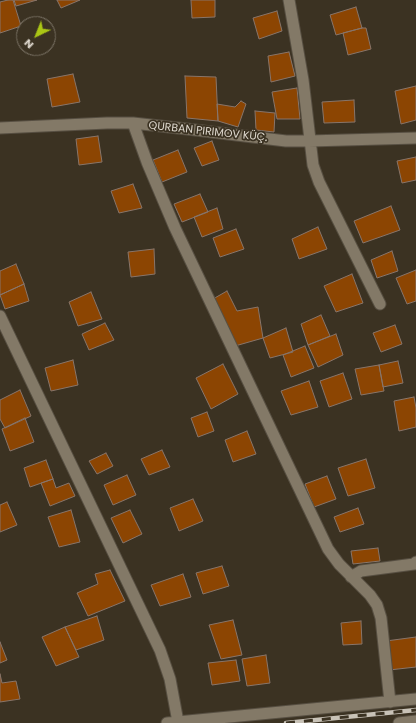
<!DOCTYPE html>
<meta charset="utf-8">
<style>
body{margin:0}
#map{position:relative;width:416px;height:723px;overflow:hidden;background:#3b3222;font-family:Poppins,sans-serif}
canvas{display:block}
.north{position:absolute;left:16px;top:16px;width:40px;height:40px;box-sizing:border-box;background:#3b3222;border:1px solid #7c7467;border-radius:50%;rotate:223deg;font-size:11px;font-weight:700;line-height:16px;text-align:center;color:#ded8ce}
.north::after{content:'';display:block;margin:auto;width:14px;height:18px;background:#abc615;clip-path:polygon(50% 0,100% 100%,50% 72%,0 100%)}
</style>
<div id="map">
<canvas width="416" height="723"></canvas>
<div class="north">N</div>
</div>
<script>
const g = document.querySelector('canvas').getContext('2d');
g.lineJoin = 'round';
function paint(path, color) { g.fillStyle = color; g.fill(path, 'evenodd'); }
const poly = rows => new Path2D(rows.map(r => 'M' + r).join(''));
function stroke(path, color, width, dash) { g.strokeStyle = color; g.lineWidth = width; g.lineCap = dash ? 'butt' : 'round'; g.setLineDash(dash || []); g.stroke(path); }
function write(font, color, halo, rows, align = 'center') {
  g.font = font + ' Poppins,sans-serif'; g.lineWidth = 3.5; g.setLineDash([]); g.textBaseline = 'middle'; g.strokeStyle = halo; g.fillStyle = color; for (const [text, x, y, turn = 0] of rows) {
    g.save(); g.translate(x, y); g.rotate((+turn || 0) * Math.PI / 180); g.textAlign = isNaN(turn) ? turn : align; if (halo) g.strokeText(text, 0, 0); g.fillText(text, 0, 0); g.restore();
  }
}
const building = poly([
 [8,0,13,0,21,26,0,33,0,2,8,0],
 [14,0,37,0,16,6,14,0],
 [57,0,80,0,61,8,57,0],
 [191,0,215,0,215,17,192,18,191,0],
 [356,7,362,28,336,35,330,15,356,7],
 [277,11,282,31,259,39,253,18,277,11],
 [362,28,366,28,371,49,348,55,343,33,362,28],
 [289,52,295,76,271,82,268,56,289,52],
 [73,74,80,102,52,107,47,79,73,74],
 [185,76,216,77,218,121,187,118,185,76],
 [416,86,416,120,401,124,395,91,416,86],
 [297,88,300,119,277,119,272,92,297,88],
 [354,100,355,122,324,123,322,102,354,100],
 [241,101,246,104,238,127,218,121,217,104,235,107,241,101],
 [255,111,275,113,274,132,256,130,255,111],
 [98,136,102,162,79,165,76,139,98,136],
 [212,141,219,160,202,166,194,148,212,141],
 [178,150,187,172,162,182,153,160,178,150],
 [416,157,416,180,402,183,397,161,416,157],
 [133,184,142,208,119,213,111,191,133,184],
 [200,194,208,212,182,222,174,204,200,194],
 [391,206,400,230,363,243,354,221,391,206],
 [217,208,223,229,202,237,194,217,217,208],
 [318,227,327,249,299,259,292,239,318,227],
 [236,229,244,249,220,257,213,238,236,229],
 [154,249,155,274,131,277,128,252,154,249],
 [392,251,398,271,377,278,371,260,392,251],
 [16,264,24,284,0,295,0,271,16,264],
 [416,270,416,301,407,304,396,278,416,270],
 [352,274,363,303,336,312,324,286,352,274],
 [24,284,29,301,5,309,0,295,24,284],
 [227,291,237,311,258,307,263,338,235,346,213,299,227,291],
 [91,292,102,319,78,326,69,302,91,292],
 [321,315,330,336,308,345,301,324,321,315],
 [105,323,114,340,89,350,82,334,105,323],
 [395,325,402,344,381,352,373,333,395,325],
 [286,328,293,352,270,358,263,338,286,328],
 [336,334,343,355,318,367,308,345,336,334],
 [305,346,314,368,291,377,283,355,305,346],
 [73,360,78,385,51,391,45,368,73,360],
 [398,361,403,383,383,387,379,365,398,361],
 [223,364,238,394,211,409,196,378,223,364],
 [379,365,384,391,361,395,355,369,379,365],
 [343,373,352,399,329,407,320,381,343,373],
 [309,381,318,407,291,415,281,391,309,381],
 [20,390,31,416,5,428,0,419,0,400,20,390],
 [414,397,416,408,416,427,399,431,394,401,414,397],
 [207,412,214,431,198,437,191,418,207,412],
 [25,418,34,442,10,451,2,429,25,418],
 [247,431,256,454,233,462,225,440,247,431],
 [162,450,170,467,149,475,141,459,162,450],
 [106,453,113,466,97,474,89,461,106,453],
 [366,459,375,488,348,496,338,468,366,459],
 [46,460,53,479,30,487,24,468,46,460],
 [127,475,136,495,113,505,104,485,127,475],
 [327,476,336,499,314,507,305,484,327,476],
 [53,479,56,488,69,483,75,496,50,506,41,483,53,479],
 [193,499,203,521,179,531,170,508,193,499],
 [7,502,17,525,0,532,0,505,7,502],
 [358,508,364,524,340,532,334,517,358,508],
 [71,510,80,542,59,547,48,517,71,510],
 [130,510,142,534,123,543,111,518,130,510],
 [378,548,380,561,353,564,351,551,378,548],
 [222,566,229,586,203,594,196,573,222,566],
 [110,570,125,601,88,616,77,593,98,584,95,574,110,570],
 [183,574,191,597,160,606,151,585,183,574],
 [97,616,104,640,76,650,65,627,97,616],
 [233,620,242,655,221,659,209,625,233,620],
 [361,621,362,644,343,645,341,623,361,621],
 [65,627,79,657,56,666,42,637,65,627],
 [416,637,416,667,389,670,386,641,416,637],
 [0,642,7,660,0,663,0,642],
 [266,655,270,683,247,686,242,659,266,655],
 [236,660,240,681,212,685,208,663,236,660],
 [0,674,2,683,16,681,20,699,0,702,0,674]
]);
paint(building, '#8c4502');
stroke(building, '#88756a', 1);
const minor = poly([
 [289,0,303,80,313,165,319,182,380,304],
 [133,123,147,162,175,228,328,549,339,564,370,595,377,605,381,618,390,702],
 [0,128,107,123,133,123,187,129,286,141,309,141,416,138],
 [0,316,160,650,170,679,178,722],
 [351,577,361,571,414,564,416,562],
 [167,723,416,699],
 [399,723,416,721]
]);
stroke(minor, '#574f42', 13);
stroke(minor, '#837967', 11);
const rail = poly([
 [286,723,416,710]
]);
stroke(rail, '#c8c2b7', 4.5);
stroke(rail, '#3b3222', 3, [9]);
write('11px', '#ded8ce', '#3b3222', [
 ["QURBAN PIRIMOV KÜÇ.",208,132,6]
]);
</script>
